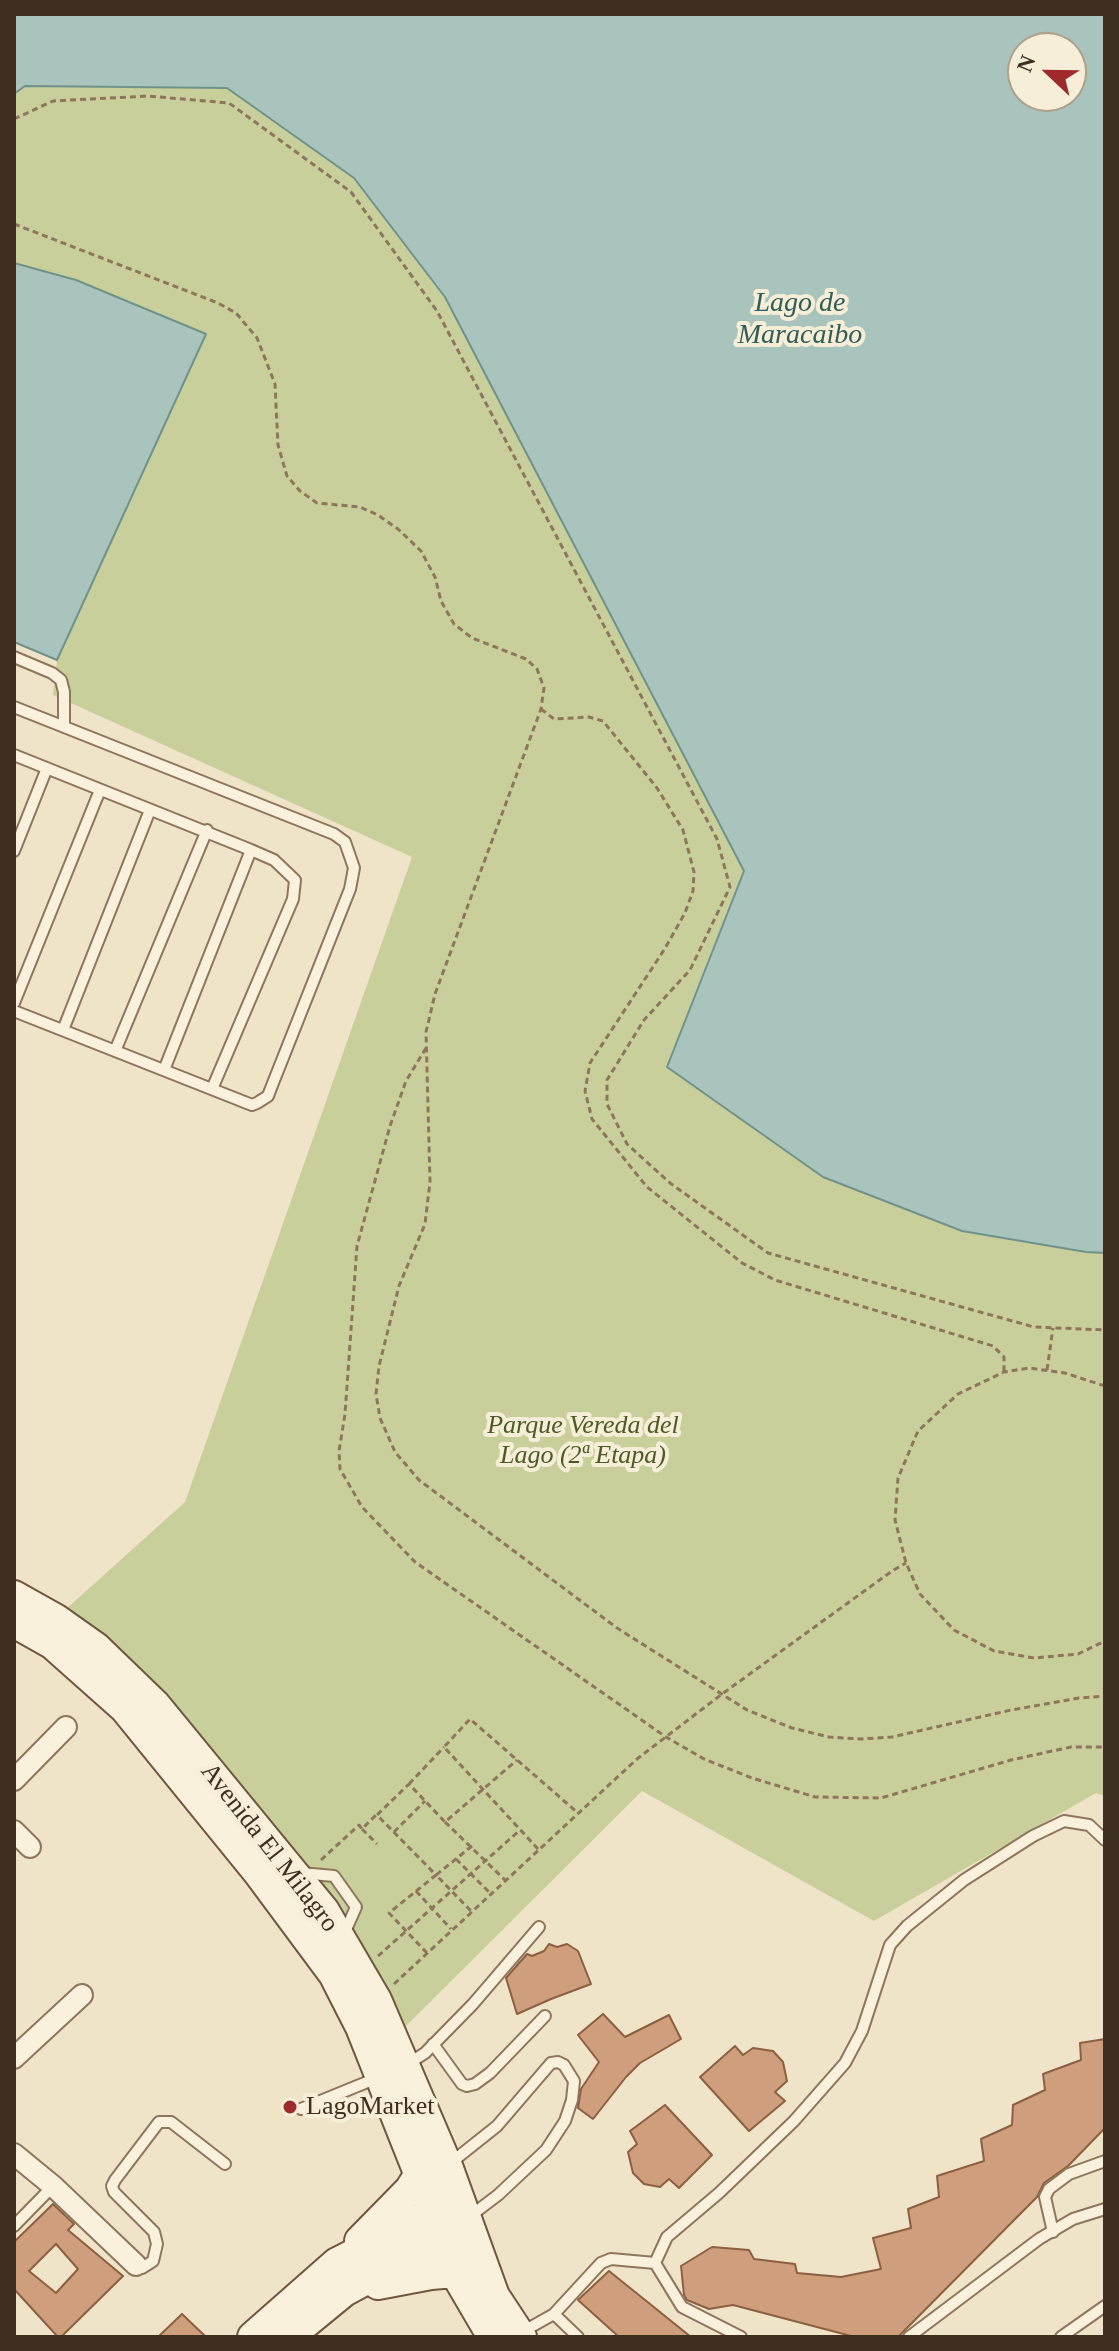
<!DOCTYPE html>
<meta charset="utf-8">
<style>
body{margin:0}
#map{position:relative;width:1119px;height:2351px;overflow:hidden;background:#f0e4c8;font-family:Georgia,serif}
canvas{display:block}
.frame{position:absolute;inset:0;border:16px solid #3d2e20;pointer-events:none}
.north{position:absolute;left:1007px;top:32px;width:80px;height:80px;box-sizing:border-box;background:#f7eed8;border:2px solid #ada18e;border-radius:50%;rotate:292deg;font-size:22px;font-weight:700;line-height:32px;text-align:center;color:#3d2e20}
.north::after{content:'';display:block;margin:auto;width:28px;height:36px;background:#9e2a2b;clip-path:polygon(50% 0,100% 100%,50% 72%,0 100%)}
</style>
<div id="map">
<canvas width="1119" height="2351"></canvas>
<div class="frame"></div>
<div class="north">N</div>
</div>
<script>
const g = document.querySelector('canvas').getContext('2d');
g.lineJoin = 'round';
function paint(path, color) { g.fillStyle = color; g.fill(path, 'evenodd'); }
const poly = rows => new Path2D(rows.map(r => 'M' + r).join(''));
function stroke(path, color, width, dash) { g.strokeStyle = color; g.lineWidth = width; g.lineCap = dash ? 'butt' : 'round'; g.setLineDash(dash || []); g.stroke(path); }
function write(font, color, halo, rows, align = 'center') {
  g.font = font + ' Georgia,serif'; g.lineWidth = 8; g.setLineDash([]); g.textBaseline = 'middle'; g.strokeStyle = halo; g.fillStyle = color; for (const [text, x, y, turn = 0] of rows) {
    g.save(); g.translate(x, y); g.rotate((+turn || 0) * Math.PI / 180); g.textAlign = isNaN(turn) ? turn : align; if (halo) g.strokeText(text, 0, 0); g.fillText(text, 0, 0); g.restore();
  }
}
paint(poly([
 [25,86,227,88,354,178,445,297,744,871,667,1067,1086,1252,1105,1253,1105,1796,1096,1793,874,1921,642,1791,401,2031,55,1619,185,1502,412,857,53,695,57,660,206,334,76,280,14,263,14,94]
]), '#c9cf9b');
const water = poly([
 [14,14,1105,14,1105,1253,1086,1252,962,1231,823,1177,667,1067,744,871,445,297,354,178,227,88,25,86,14,94,14,14],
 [1023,48,1071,48,1071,96,1023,96,1023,48],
 [14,263,76,280,206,334,57,660,14,642,14,263]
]);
paint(water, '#a9c4bc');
stroke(water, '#6f938a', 2);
const building = poly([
 [549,1944,557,1947,567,1944,578,1951,591,1984,551,1999,517,2014,506,1978,527,1954,532,1956,544,1951,549,1944],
 [603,2014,625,2037,669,2015,681,2039,640,2063,626,2077,593,2119,578,2108,581,2089,599,2062,578,2035,603,2014],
 [1105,2039,1105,2128,1068,2166,1044,2183,1037,2197,898,2337,855,2337,733,2305,709,2309,687,2300,684,2295,681,2266,712,2247,749,2250,754,2259,795,2264,797,2273,841,2277,881,2269,873,2238,911,2228,908,2209,939,2197,937,2176,984,2161,981,2139,1012,2125,1013,2105,1045,2090,1043,2074,1081,2060,1080,2043,1105,2039],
 [735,2046,743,2055,753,2048,773,2051,783,2062,787,2081,775,2092,785,2101,749,2131,700,2077,735,2046],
 [665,2105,712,2155,679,2188,669,2179,660,2187,644,2184,633,2173,628,2152,637,2144,630,2131,665,2105],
 [53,2204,74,2224,68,2230,123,2276,61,2337,58,2337,14,2289,14,2242,53,2204],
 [56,2244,78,2269,56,2293,29,2271,56,2244],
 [609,2271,691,2337,619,2337,578,2300,609,2271],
 [182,2314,206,2337,158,2337,182,2314]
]);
paint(building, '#cf9f7d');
stroke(building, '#8d5f41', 2);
const lane = poly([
 [14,657,52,673,61,680,64,692,64,727],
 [14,707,334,834,345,842,354,868,350,889,271,1088,268,1096,257,1103,252,1105,14,1011],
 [14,755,251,850,274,860,295,880,293,899,212,1089],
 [14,851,47,768],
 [14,1003,100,790],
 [63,1030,150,810],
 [115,1051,207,830],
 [164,1070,251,850],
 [301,1873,334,1876,356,1907,344,1934],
 [433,2044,462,2084,467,2086,475,2084,490,2073,545,2016],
 [406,2065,425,2053,473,2004,539,1927],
 [301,2109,377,2078],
 [448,2165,497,2126,551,2063,558,2062,564,2065,574,2081,572,2100,565,2121,546,2150,498,2195,469,2217],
 [14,2226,53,2186],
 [1053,2232,1045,2197,1049,2189,1069,2174,1105,2161],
 [655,2263,667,2237,719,2193,794,2121,845,2063,862,2031,890,1945,907,1926,964,1880,1033,1836,1064,1821,1089,1825,1105,1840],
 [655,2263,682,2307,741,2337],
 [136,2265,142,2268,153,2261,157,2244,154,2232,114,2192,112,2186,115,2180,159,2122,171,2122,225,2164],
 [554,2314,578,2337],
 [522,2332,554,2314,601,2263,611,2259,655,2263],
 [909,2337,1039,2239,1073,2219,1105,2209],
 [1061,2337,1105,2306]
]);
const street = poly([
 [14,1780,66,1727],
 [14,1831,30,1847],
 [14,2058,82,1995],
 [14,2154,53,2186,136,2265]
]);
const secondary = poly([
 [14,1596,55,1619,96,1648,155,1705,324,1911,376,2000,447,2166,494,2296,521,2337],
 [14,1622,53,1644,125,1708,259,1873,334,1974,361,2027,435,2213,455,2272,493,2337],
 [360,2241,410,2190,420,2174],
 [378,2284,431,2274,455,2272],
 [253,2337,337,2263,450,2205],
 [288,2337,344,2291,442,2238,456,2227]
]);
stroke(lane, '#8d765c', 14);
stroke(street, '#8d765c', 24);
stroke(secondary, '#6f573f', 34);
stroke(poly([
 [14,119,53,101,148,96,229,103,351,192,437,311,717,839,730,887,690,970,644,1020,607,1080,607,1104,627,1144,670,1183,768,1253,1034,1327,1105,1330],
 [14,224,218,303,236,313,257,338,275,384,278,445,287,476,300,491,317,503,360,507,378,515,398,529,421,551,435,577,441,601,454,624,472,638,526,659,537,669,544,688,541,709,435,994,426,1032,430,1182,425,1224,399,1286,379,1366,376,1394,380,1418,395,1452,419,1480,617,1628,747,1710,792,1728,829,1737,861,1739,892,1737,1011,1710,1079,1698,1105,1696],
 [541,709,554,719,589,717,603,721,657,788,683,830,694,872,693,891,685,913,664,950,590,1063,585,1091,592,1119,647,1187,742,1263,775,1280,993,1346,1004,1357,1004,1372],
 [426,1048,406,1081,390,1126,357,1246,345,1414,339,1451,340,1469,362,1507,415,1562,666,1737,704,1759,752,1778,815,1797,881,1798,1011,1760,1071,1747,1105,1747],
 [1047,1370,1053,1328],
 [1105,1386,1065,1373,1029,1368,1004,1372,958,1394,918,1431,898,1478,895,1520,906,1563,920,1594,954,1630,994,1651,1034,1658,1078,1654,1105,1641],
 [409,1784,444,1747],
 [445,1822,505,1880],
 [362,1829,377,1844],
 [394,1832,425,1801],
 [472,1846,436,1875,472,1912],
 [538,1849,444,1747,470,1719,578,1813],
 [456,1859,490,1893],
 [321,1860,359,1825,362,1829,376,1815],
 [416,1891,451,1929],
 [427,1953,389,1913,436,1875,377,1815,409,1784,445,1822,517,1760],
 [378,1956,519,1831],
 [394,1984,637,1759,722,1694,892,1571,906,1563]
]), '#8d765c', 3, [6, 4]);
stroke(lane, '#faf1dc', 10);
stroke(street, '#faf1dc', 20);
stroke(secondary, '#faf1dc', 30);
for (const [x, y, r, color] of [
 [290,2107,8,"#9e2a2b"]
]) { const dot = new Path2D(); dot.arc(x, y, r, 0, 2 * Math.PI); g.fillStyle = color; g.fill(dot); stroke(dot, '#f7eed8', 3); }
write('italic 26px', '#4d5a26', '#f7eed8', [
 ["Parque Vereda del",583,1426],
 ["Lago (2ª Etapa)",583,1456]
]);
write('26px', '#3d2e20', '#f7eed8', [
 ["Avenida El Milagro",269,1848,52]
]);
write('26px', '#3d2e20', '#f7eed8', [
 ["LagoMarket",306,2107]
], 'left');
write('italic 28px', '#2f5d5a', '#f7eed8', [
 ["Lago de",800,304],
 ["Maracaibo",800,336]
]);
</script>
